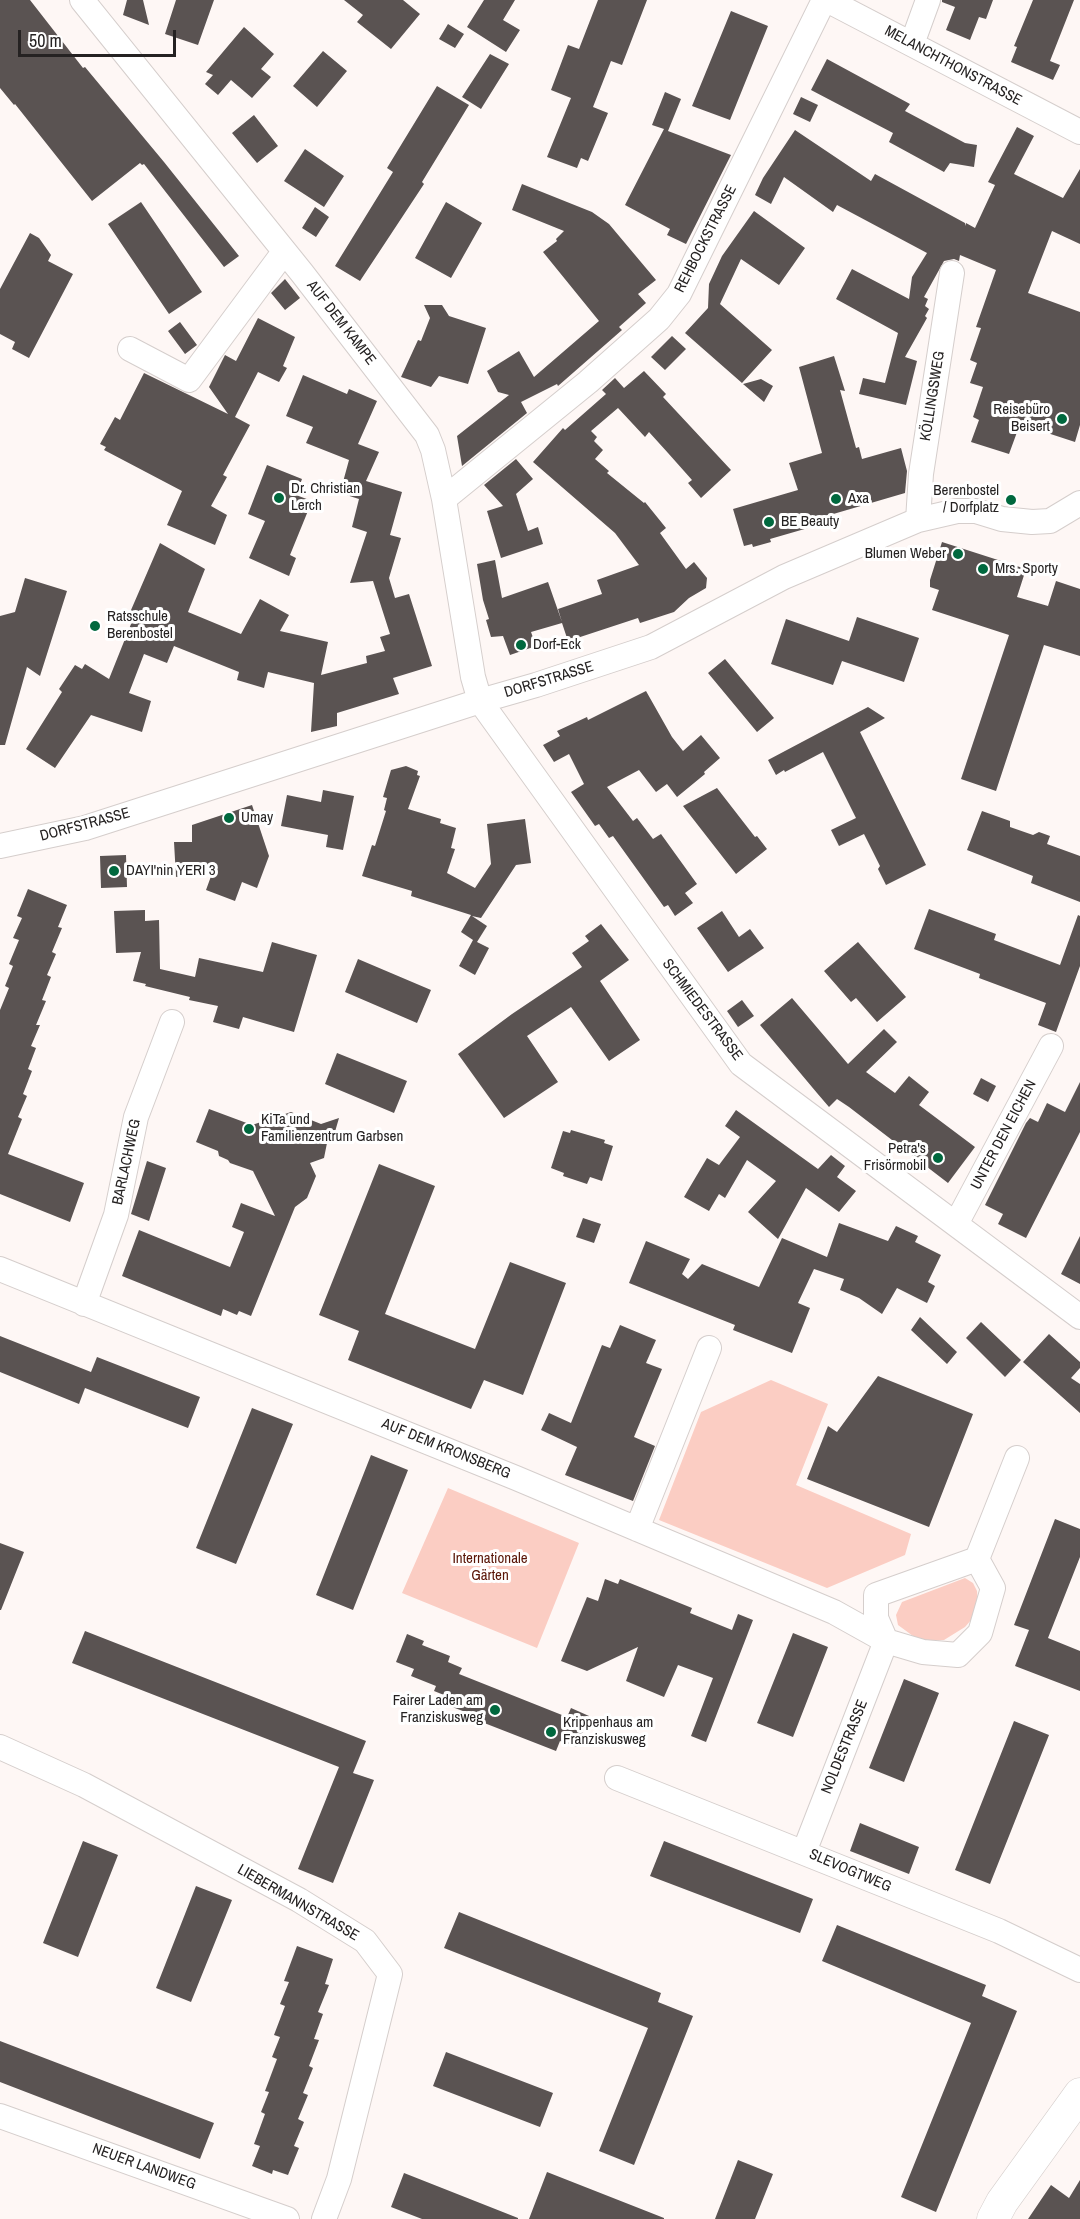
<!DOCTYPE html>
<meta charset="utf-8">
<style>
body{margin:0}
#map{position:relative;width:1080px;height:2219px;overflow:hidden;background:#fef7f5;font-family:"Archivo Narrow",sans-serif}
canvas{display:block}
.scale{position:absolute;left:18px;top:30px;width:158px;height:27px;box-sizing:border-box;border:3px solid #252222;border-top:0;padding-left:8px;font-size:18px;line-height:21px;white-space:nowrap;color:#252222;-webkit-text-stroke:4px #fff;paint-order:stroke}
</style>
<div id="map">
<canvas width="1080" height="2219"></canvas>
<div class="scale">50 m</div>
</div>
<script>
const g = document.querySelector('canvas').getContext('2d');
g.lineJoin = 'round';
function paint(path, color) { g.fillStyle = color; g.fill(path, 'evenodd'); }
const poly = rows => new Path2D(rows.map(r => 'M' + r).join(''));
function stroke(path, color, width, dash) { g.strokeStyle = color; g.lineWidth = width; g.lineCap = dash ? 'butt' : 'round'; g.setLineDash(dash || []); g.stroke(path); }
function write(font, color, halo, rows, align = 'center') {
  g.font = font + ' "Archivo Narrow",sans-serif'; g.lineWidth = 6; g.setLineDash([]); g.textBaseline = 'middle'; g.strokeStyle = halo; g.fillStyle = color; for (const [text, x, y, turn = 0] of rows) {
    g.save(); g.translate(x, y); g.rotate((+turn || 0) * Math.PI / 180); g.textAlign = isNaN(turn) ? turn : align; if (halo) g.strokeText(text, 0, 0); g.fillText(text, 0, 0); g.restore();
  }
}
paint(poly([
 [771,1380,828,1404,796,1485,911,1534,905,1555,827,1588,659,1520,701,1412],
 [448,1488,579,1543,537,1648,402,1593],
 [965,1578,973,1583,977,1591,978,1606,972,1619,965,1627,944,1640,928,1641,913,1636,898,1625,896,1615,902,1602]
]), '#fbcdc3');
paint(poly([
 [0,0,30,0,83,68,85,67,164,162,239,256,224,267,144,164,142,165,140,163,92,201,15,104,14,105,0,88],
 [127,0,143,0,149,25,123,15],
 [176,0,214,0,198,45,165,34],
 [344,0,403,0,420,14,391,49,357,22,363,15],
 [484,0,515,0,503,20,520,30,506,52,467,27],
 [598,0,647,0,622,65,611,61,593,107,608,113,588,161,581,158,577,168,547,157,571,98,551,90,568,45,579,49],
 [942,0,993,0,986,19,979,17,970,40,946,30,955,7,942,2],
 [1033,0,1074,0,1050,61,1060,65,1053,80,1011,62,1017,47,1014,46],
 [731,11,768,26,730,120,692,106],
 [448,24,464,34,455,48,439,39],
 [244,27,274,54,261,69,271,77,252,98,231,80,218,95,205,84,213,75,206,72],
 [323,51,347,71,317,107,293,86],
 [490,54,509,64,481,109,462,97],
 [827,59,910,104,905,111,965,143,977,145,974,167,950,163,944,172,889,142,893,133,811,90],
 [437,86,469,105,422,182,424,184,360,281,335,266,393,172,387,168],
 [665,92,681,99,668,131,731,155,686,244,667,235,670,229,625,205,664,129,652,125],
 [801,97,818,105,810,122,793,114],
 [254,115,278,146,257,163,232,133],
 [1017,127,1034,136,1014,174,1063,198,1080,169,1080,244,1052,231,1028,293,1080,312,1080,425,1075,442,1020,424,1009,454,971,442,979,420,973,417,983,387,970,383,977,363,970,360,981,328,976,327,996,270,960,255,959,261,954,259,944,261,924,297,928,299,925,306,929,309,925,316,927,318,905,357,917,361,906,405,859,394,863,378,885,383,898,333,836,299,852,269,909,299,912,277,927,253,837,205,833,212,784,177,771,204,755,195,763,178,795,130,871,181,875,174,965,223,965,226,966,223,975,228,995,185,988,182],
 [305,149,344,176,324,207,284,181],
 [522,184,592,212,609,224,656,280,638,294,646,303,619,327,622,330,558,386,557,384,521,402,527,413,462,466,457,436,509,395,498,392,487,371,519,351,534,377,599,321,543,252,557,241,556,239,564,231,512,210],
 [141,202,202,292,169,314,108,224],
 [446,202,482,223,451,278,415,258],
 [315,207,329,217,316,237,302,228],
 [754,211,805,248,779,285,741,259,720,304,772,350,742,383,685,333,708,308,709,284,722,256],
 [30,233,39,238,51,255,48,261,73,274,29,358,12,349,15,342,0,334,0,289],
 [285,279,300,298,285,310,271,293],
 [424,305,442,305,449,316,486,328,468,384,439,376,431,387,401,377,418,340,421,341,430,318],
 [258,318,295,337,283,366,287,368,279,382,258,372,235,417,250,425,223,475,227,477,211,506,227,515,215,545,167,525,182,491,104,450,106,447,100,444,115,417,120,420,144,373,228,414,209,387,225,355,236,361],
 [180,322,197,345,185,354,168,331],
 [672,336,686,349,665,370,651,357],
 [834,356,845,391,840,390,856,448,859,447,862,459,901,448,907,471,905,493,806,522,808,528,770,539,771,542,753,547,752,544,744,546,733,509,798,490,789,463,822,453,799,367],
 [644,371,666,394,663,397,731,470,701,498,688,483,692,480,668,453,649,432,645,437,618,408,591,431,597,437,594,441,603,450,595,459,609,471,607,473,644,503,645,502,666,528,660,533,686,569,694,562,707,578,706,588,689,598,674,612,640,623,638,618,568,641,562,623,531,632,536,646,510,655,503,636,491,637,486,620,489,619,483,600,477,564,495,560,502,598,548,582,562,622,558,609,602,594,597,580,639,565,615,533,533,462,563,428,565,430,606,394,602,390,615,378,624,388],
 [303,375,347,394,349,389,377,401,358,444,379,452,366,481,402,492,390,535,401,538,389,578,395,598,409,594,432,666,393,678,399,694,337,713,337,726,311,732,314,683,268,672,264,688,237,680,239,672,174,646,167,663,144,654,129,693,151,701,142,732,91,715,55,768,26,749,62,692,59,689,75,665,82,669,85,664,109,679,133,619,128,617,160,543,205,569,188,612,241,634,260,599,289,615,280,631,328,642,321,675,367,663,366,656,385,651,380,637,390,634,373,581,350,583,367,532,352,527,359,499,340,493,349,460,306,443,313,427,286,416],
 [761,379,773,386,764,402,743,384],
 [516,459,533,479,516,494,528,531,538,527,543,544,501,558,487,511,503,506,484,485],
 [267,465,302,479,296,495,312,501,290,555,296,558,289,576,249,558,265,521,248,514],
 [942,542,1026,569,1017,597,1048,606,1056,581,1080,589,1080,656,1044,645,996,791,961,779,1009,635,932,610,939,590,930,587,930,580],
 [25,578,67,591,40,676,27,667,5,745,0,745,0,616,15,612],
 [857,617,919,638,904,682,842,661,833,685,771,664,786,619,849,641],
 [725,659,774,718,757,732,708,673],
 [646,691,672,737,683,751,701,735,720,758,704,772,705,774,677,797,667,784,656,792,639,770,607,787,633,821,637,818,653,839,661,834,697,884,685,893,693,903,675,916,668,905,664,907,613,836,609,838,599,824,595,826,571,792,584,784,569,754,554,762,543,745,560,736,557,731,587,717,588,720],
 [868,707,885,718,860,732,926,865,886,885,878,869,880,866,864,834,839,846,831,830,856,818,823,752,785,772,784,770,776,775,768,760],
 [406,766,418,771,417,775,420,776,408,809,441,819,440,823,456,828,451,848,455,849,447,873,475,888,491,864,487,824,525,819,531,863,516,865,481,918,472,916,487,926,477,942,489,948,475,975,459,966,473,940,461,932,471,915,411,896,412,891,362,876,372,845,375,846,386,811,384,810,387,798,383,797,391,770],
 [717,788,755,837,757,836,767,849,736,874,683,806],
 [323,790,354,796,343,850,326,847,328,835,281,826,287,795,321,802],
 [252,805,269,856,257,888,242,882,235,901,206,890,214,868,176,877,174,842,192,842,192,825],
 [982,811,1010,821,1010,827,1033,835,1039,832,1050,836,1047,844,1080,856,1080,902,1031,883,1033,876,967,850],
 [126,855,127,887,101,888,100,856],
 [28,889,67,905,58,927,62,928,52,952,56,954,47,975,51,977,42,1000,46,1001,36,1025,40,1025,31,1046,36,1048,28,1069,32,1071,23,1094,27,1096,18,1117,22,1119,8,1154,84,1183,70,1222,0,1194,0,1010,9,988,5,986,13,966,9,964,19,940,13,938,22,918,17,916],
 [929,909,996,934,994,940,1060,965,1078,915,1080,916,1080,966,1056,1032,1038,1025,1046,1003,979,978,980,974,914,949],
 [145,910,145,921,159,920,160,969,195,977,199,958,263,972,272,942,317,955,294,1032,243,1017,239,1029,213,1022,218,1006,189,1000,190,997,145,986,146,984,133,981,141,952,116,953,114,911],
 [722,911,739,937,750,929,764,948,728,972,697,928],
 [601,924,629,960,600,981,640,1040,609,1061,571,1007,527,1036,558,1082,504,1118,458,1054,512,1014,582,967,572,953,589,941,585,936],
 [858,942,906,997,877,1022,856,998,851,1002,824,971],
 [358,959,431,990,417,1023,345,992],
 [792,998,848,1064,884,1029,897,1042,866,1072,895,1093,909,1076,929,1092,919,1105,975,1147,948,1183,849,1107,837,1099,829,1107,817,1093,760,1025],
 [742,1000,754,1016,738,1027,727,1011],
 [337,1053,407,1081,394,1113,325,1084],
 [981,1078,996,1086,988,1102,973,1094],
 [1080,1082,1080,1132,1026,1238,998,1224,1003,1214,985,1205,1026,1123,1030,1118,1038,1122,1047,1103,1065,1112],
 [209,1109,252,1125,291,1112,321,1124,339,1118,332,1142,327,1143,324,1158,310,1163,316,1176,307,1198,295,1207,251,1316,239,1311,237,1315,223,1309,221,1316,122,1276,139,1230,230,1267,244,1232,232,1227,241,1203,275,1216,253,1171,230,1163,228,1160,219,1156,218,1151,196,1142],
 [736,1110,818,1169,831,1155,845,1166,837,1177,856,1191,839,1212,806,1188,778,1239,748,1212,776,1181,747,1160,725,1198,719,1194,709,1211,684,1197,707,1158,719,1165,740,1137,725,1126],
 [571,1130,605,1140,604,1143,613,1146,602,1181,590,1177,587,1184,563,1176,564,1173,551,1168,563,1131,570,1133],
 [147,1161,166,1168,149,1221,131,1214],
 [379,1164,435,1186,385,1314,475,1349,510,1262,566,1283,523,1395,484,1380,471,1409,348,1360,359,1331,319,1315],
 [583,1218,601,1224,594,1243,576,1237],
 [839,1223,888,1241,896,1226,918,1236,915,1242,941,1255,928,1282,935,1286,927,1303,897,1288,882,1314,859,1298,840,1290,844,1279,814,1269,798,1303,810,1308,792,1353,733,1330,735,1325,629,1283,646,1241,690,1259,682,1274,688,1279,702,1264,759,1287,782,1238,827,1257],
 [1080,1236,1080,1284,1061,1274],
 [920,1317,957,1352,947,1364,911,1330],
 [981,1322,1021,1360,1005,1377,966,1338],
 [620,1325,656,1340,646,1363,662,1369,634,1437,655,1446,633,1501,565,1475,577,1447,541,1430,549,1413,571,1423,602,1345,610,1348],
 [1049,1334,1080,1362,1080,1368,1071,1378,1080,1384,1080,1413,1023,1362],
 [0,1336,91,1372,97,1357,200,1397,188,1428,85,1388,79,1404,0,1372],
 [878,1376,973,1414,929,1527,807,1479,828,1426,837,1432],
 [252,1408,293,1424,236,1564,196,1548],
 [371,1455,408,1470,353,1610,316,1595],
 [1055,1519,1080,1529,1080,1557,1048,1638,1080,1651,1080,1691,1015,1666,1029,1630,1014,1625],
 [0,1543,24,1552,1,1610,0,1610],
 [605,1579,618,1584,620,1579,692,1608,690,1613,732,1630,738,1614,753,1620,706,1742,691,1736,713,1678,678,1665,664,1697,626,1681,638,1647,587,1671,561,1661,587,1597,598,1601],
 [85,1631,366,1741,353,1773,374,1780,333,1883,298,1869,339,1767,72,1663],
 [793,1633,828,1647,793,1737,757,1723],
 [407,1634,424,1641,422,1645,450,1656,448,1662,462,1668,459,1674,567,1717,571,1708,589,1716,577,1747,560,1741,556,1751,474,1719,476,1716,447,1705,449,1697,434,1691,436,1686,411,1676,414,1669,396,1662],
 [904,1679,939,1693,904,1782,869,1768],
 [1014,1721,1049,1735,990,1884,955,1870],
 [860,1823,919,1847,909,1874,850,1851],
 [83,1841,118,1855,78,1957,43,1943],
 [664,1841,813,1899,800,1933,650,1876],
 [196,1886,232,1900,191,2002,156,1988],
 [459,1912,661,1993,658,2002,693,2016,634,2165,599,2151,648,2028,444,1948],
 [837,1925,986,1985,982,1996,1017,2011,936,2212,901,2197,971,2023,822,1961],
 [297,1946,333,1959,325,1984,329,1985,318,2012,323,2014,314,2039,319,2040,309,2066,313,2068,303,2093,308,2095,298,2119,304,2122,294,2146,299,2148,288,2175,273,2170,272,2174,252,2166,260,2146,254,2144,265,2114,261,2112,269,2092,265,2091,277,2059,272,2057,280,2037,274,2035,285,2006,280,2004,289,1982,284,1981],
 [0,2041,214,2123,200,2159,0,2082],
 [446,2052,553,2093,540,2127,433,2086],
 [738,2160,773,2174,755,2219,715,2219],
 [547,2172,664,2218,664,2219,529,2219],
 [404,2173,518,2218,518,2219,422,2219,391,2207],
 [1080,2180,1080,2219,1028,2219,1051,2185,1069,2198]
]), '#5a5352');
const minor = poly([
 [82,0,302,273,427,435,433,450,444,499,473,677,480,701,741,1064,1080,1317],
 [827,0,1080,132],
 [912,44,928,0],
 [130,349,189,380,284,252],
 [444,499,588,382,659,319,679,294,824,0],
 [918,520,921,474,952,273],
 [0,846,85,828,480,701,536,685,651,647,784,577,918,520,957,511,976,511,1002,519,1032,522,1050,521,1080,503],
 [956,1224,1051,1046],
 [0,1269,516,1478,834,1612,886,1641,923,1652,958,1655,980,1633,993,1588,977,1559,876,1595,876,1618,886,1641,804,1852],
 [84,1304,116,1215,136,1117,172,1022],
 [637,1529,709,1348],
 [977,1559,1017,1458],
 [0,1747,84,1785,299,1900,365,1941,390,1974,339,2179,324,2219],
 [617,1778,999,1931,1080,1970],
 [0,2116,287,2219]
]);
const tertiary = poly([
 [993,2219,1002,2202,1080,2094]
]);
stroke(minor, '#d5cecc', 26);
stroke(tertiary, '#d5cecc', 33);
stroke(minor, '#fff', 24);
stroke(tertiary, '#fff', 32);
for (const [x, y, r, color] of [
 [1062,419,6,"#00683e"],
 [279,498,6,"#00683e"],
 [836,499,6,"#00683e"],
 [1011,500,6,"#00683e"],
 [769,522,6,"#00683e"],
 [958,554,6,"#00683e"],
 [983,569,6,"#00683e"],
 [95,626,6,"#00683e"],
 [521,645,6,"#00683e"],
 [229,818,6,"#00683e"],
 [114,871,6,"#00683e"],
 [249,1129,6,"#00683e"],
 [938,1158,6,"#00683e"],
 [495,1710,6,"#00683e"],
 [551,1732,6,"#00683e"]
]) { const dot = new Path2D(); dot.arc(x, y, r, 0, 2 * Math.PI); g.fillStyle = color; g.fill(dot); stroke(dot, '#fff', 2); }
write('15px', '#252222', '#fff', [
 ["MELANCHTHONSTRASSE",953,66,28],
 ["REHBOCKSTRASSE",706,239,-63],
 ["AUF DEM KAMPE",341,323,52],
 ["KÖLLINGSWEG",933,396,-81],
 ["DORFSTRASSE",549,680,-17],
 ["DORFSTRASSE",85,825,-15],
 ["SCHMIEDESTRASSE",702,1010,53],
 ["UNTER DEN EICHEN",1004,1135,-62],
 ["BARLACHWEG",127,1162,-78],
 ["AUF DEM KRONSBERG",446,1449,22],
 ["NOLDESTRASSE",845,1747,-68],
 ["SLEVOGTWEG",850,1871,23],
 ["LIEBERMANNSTRASSE",298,1903,30],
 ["NEUER LANDWEG",144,2167,20]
]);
write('15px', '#252222', '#fff', [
 ["Reisebüro",1050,410,"right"],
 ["Beisert",1050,427,"right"],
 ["Dr. Christian",291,489],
 ["Lerch",291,506],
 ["Berenbostel",999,491,"right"],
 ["/ Dorfplatz",999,508,"right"],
 ["Axa",848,499],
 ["BE Beauty",781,522],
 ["Blumen Weber",946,554,"right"],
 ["Mrs. Sporty",995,569],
 ["Ratsschule",107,617],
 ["Berenbostel",107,634],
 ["Dorf-Eck",533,645],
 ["Umay",241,818],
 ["DAYI'nin YERI 3",126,871],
 ["KiTa und",261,1120],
 ["Familienzentrum Garbsen",261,1137],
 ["Petra's",926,1149,"right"],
 ["Frisörmobil",926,1166,"right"],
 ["Fairer Laden am",483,1701,"right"],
 ["Franziskusweg",483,1718,"right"],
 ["Krippenhaus am",563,1723],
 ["Franziskusweg",563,1740]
], 'left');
write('15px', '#591507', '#fff', [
 ["Internationale",490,1559],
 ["Gärten",490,1576]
]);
</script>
